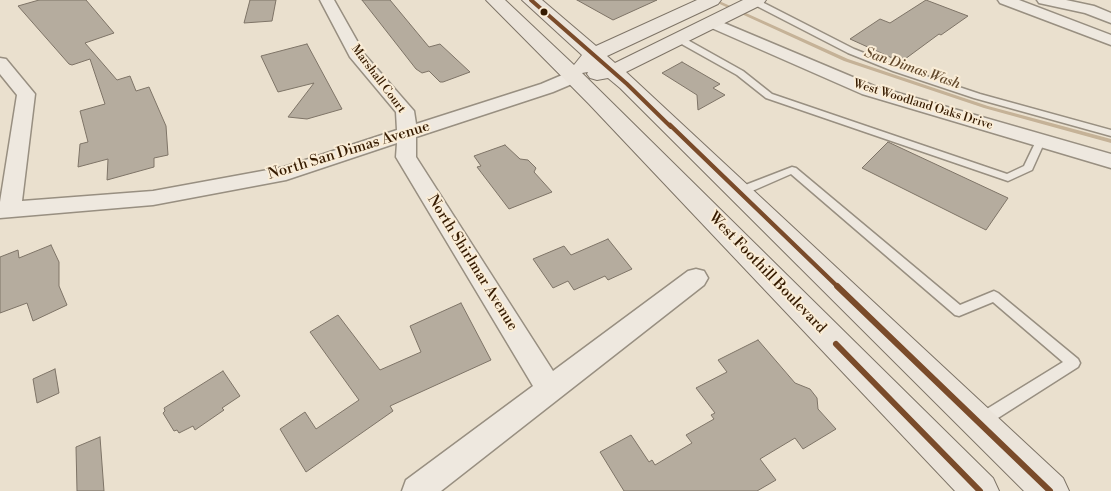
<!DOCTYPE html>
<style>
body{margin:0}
canvas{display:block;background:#eae0ce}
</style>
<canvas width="1111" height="491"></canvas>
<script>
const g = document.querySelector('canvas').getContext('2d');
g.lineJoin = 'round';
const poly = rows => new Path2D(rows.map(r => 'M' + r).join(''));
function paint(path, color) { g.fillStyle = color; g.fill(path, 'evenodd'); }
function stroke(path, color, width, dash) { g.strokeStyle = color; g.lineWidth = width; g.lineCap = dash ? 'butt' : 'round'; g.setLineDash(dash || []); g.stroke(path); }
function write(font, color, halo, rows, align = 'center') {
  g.font = font + ' "Libre Bodoni",serif'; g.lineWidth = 4; g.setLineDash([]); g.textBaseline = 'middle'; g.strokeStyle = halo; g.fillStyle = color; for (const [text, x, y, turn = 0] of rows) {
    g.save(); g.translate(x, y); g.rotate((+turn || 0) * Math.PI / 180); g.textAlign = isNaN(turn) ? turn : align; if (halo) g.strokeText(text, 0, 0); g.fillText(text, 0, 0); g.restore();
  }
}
paint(poly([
 [711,0,717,0,848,59,988,106,1111,139,1111,143,984,108,844,61,711,0]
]), '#c5b297');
const building = poly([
 [39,0,86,0,114,33,85,43,117,80,130,76,136,91,149,87,166,126,168,155,154,158,154,167,107,180,108,159,78,167,80,144,88,142,80,111,105,104,90,59,72,65,69,64,18,6,39,0],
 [250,0,276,0,272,21,244,23,250,0],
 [362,0,390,0,429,47,440,44,470,72,443,82,440,82,429,71,422,73,416,69,362,0],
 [577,0,657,0,613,20,577,0],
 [926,0,968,16,941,35,939,34,901,62,850,39,880,19,890,23,926,0],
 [307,44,342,109,307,119,288,117,314,83,278,92,261,56,307,44],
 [682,62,720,84,713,88,725,95,698,110,697,95,662,73,682,62],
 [888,142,1008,198,986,230,862,168,888,142],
 [505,145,520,159,528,160,536,168,534,172,552,192,509,209,477,167,481,166,474,156,505,145],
 [608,239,632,269,608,280,605,276,574,290,568,281,553,288,533,259,564,246,571,255,608,239],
 [51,245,59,262,59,286,67,305,33,321,27,303,0,313,0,257,18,250,19,258,51,245],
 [461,303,491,360,390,406,393,411,306,472,280,429,305,412,316,429,359,400,310,332,338,315,380,370,421,352,410,326,461,303],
 [758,340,795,383,810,389,817,398,818,409,836,429,803,449,795,438,760,459,776,480,757,491,624,491,600,452,631,435,649,462,652,460,655,465,692,443,686,435,714,419,711,415,715,413,696,388,727,372,718,360,758,340],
 [55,369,59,393,37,403,33,379,55,369],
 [223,371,240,396,222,408,224,410,195,430,193,426,179,433,177,430,174,431,163,413,165,411,164,408,223,371],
 [100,437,104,491,77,491,76,447,100,437]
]);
paint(building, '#b5ac9e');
stroke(building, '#7e7467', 1);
const lane = poly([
 [751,0,758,0,854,49,899,67,980,94,1111,130,1111,136,974,98,893,71,848,53,751,3,751,0],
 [678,38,684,38,743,71,772,94,1007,174,1024,166,1037,139,1040,138,1045,141,1032,170,1008,181,766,98,737,75,678,42,678,38],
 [792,167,796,168,960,305,994,291,998,293,1078,359,1080,363,1078,367,987,425,982,427,977,425,975,420,977,415,1063,362,993,302,959,316,955,315,791,174,743,195,735,195,734,192,735,189,792,167]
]);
const street = poly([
 [320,0,334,0,365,55,414,111,416,124,541,84,567,73,573,72,579,73,582,77,579,81,553,92,416,137,416,157,553,371,688,271,696,269,704,271,708,278,704,285,441,491,402,491,406,480,533,386,396,157,397,143,286,180,153,205,0,218,0,202,17,95,0,74,0,58,6,59,35,94,22,201,153,191,284,167,397,130,396,112,350,57,320,0],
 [998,0,1019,0,1111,35,1111,45,1000,3,998,0],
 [1037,0,1066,0,1094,6,1111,13,1111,23,1085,13,1039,3,1037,0],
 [712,18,874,86,1111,154,1111,168,862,94,707,26,704,23,707,20,712,18]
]);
const primary = poly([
 [486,0,505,0,574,65,582,55,522,0,542,0,596,46,697,0,721,0,718,4,607,56,615,63,743,0,766,0,763,4,626,72,1063,478,1069,491,1024,491,620,88,608,78,597,80,590,78,587,74,588,72,582,73,993,478,999,491,955,491,589,104,486,0]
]);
stroke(lane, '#988f81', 3);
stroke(street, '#988f81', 3);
stroke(primary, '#7e7467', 2);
paint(lane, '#eee8df');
paint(street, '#eee8df');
paint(primary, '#ebe4da');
stroke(poly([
 [531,0,627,84,671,127]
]), '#7a4b2a', 4);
stroke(poly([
 [670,125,838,287]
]), '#7a4b2a', 4.5);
stroke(poly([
 [837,286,1050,491],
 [836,344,980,491]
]), '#7a4b2a', 6);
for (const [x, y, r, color] of [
 [544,12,4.5,"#361b01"]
]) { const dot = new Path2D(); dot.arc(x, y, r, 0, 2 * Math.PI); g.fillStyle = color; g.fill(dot); stroke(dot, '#faedd7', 2); }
write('12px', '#361b01', '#faedd7', [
 ["Marshall Court",378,79,53],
 ["West Woodland Oaks Drive",923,105,17]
]);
write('italic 14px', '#62492d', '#faedd7', [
 ["San Dimas Wash",912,69,19]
]);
write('15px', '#361b01', '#faedd7', [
 ["North San Dimas Avenue",349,151,-17],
 ["North Shirlmar Avenue",472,263,58],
 ["West Foothill Boulevard",767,273,46]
]);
</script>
